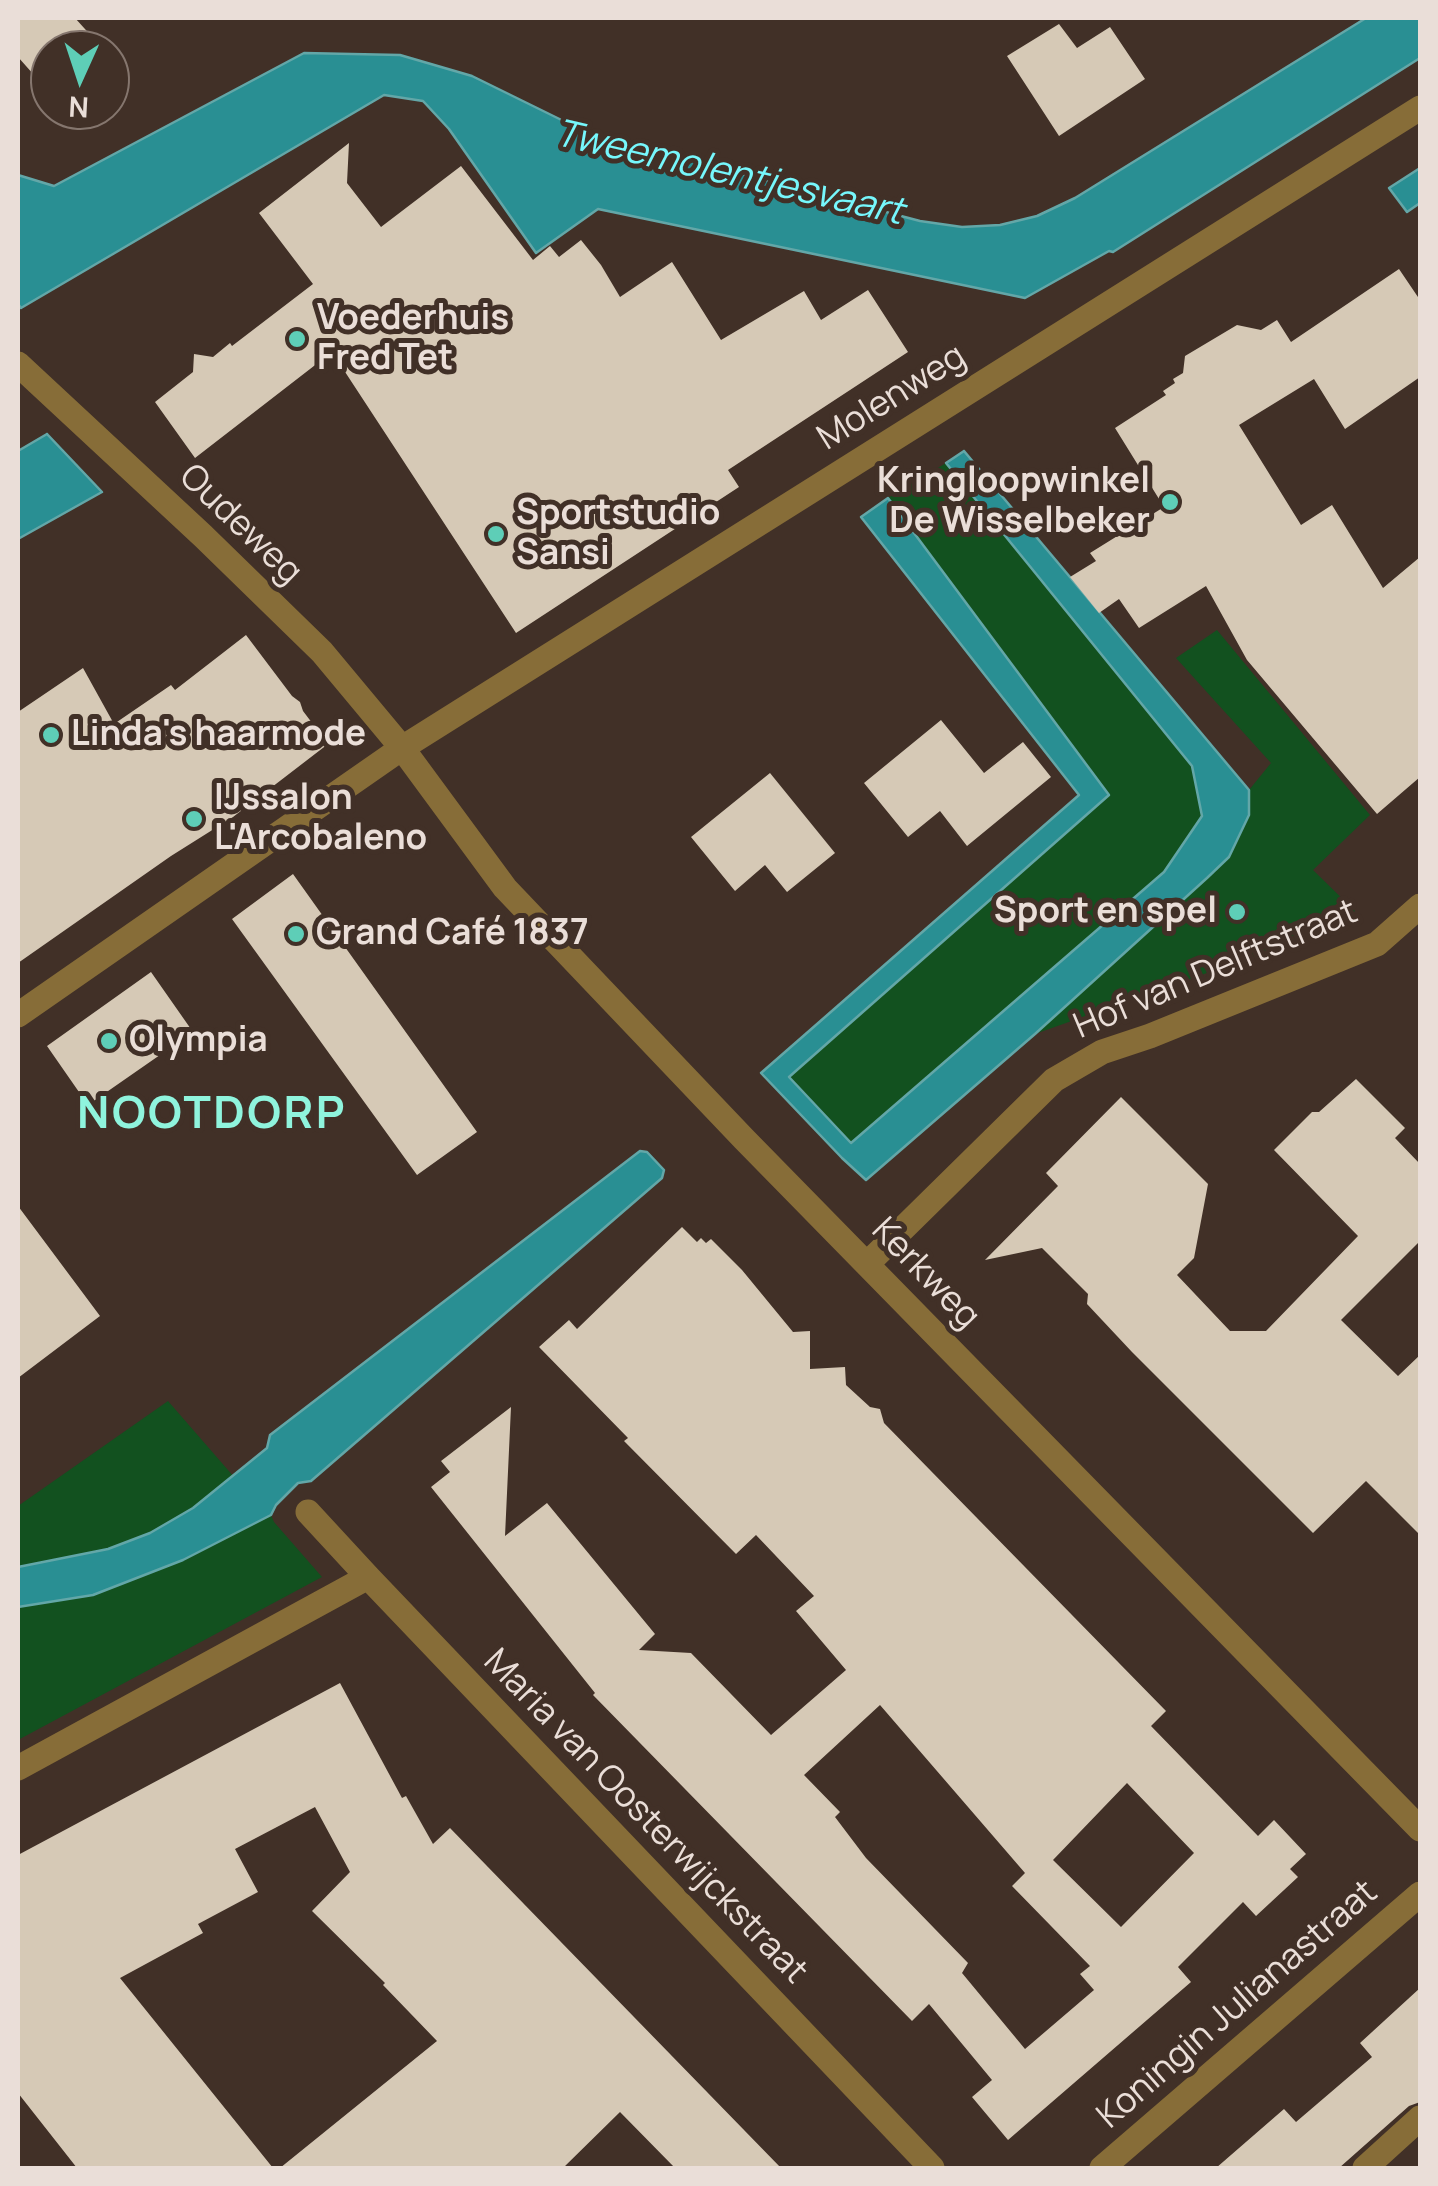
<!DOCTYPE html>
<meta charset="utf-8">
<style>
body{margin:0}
#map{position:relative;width:1438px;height:2186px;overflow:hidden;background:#413027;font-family:Manrope,sans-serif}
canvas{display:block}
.frame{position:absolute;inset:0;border:20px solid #eaded8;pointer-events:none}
.north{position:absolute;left:30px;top:30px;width:100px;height:100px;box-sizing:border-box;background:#413027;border:2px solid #85766e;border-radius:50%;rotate:183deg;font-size:28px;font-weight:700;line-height:40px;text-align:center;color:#eaded8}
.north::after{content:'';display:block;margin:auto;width:35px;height:45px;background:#5eceb7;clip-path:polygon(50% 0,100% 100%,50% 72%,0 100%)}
</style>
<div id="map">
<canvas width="1438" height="2186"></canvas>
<div class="frame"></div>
<div class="north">N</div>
</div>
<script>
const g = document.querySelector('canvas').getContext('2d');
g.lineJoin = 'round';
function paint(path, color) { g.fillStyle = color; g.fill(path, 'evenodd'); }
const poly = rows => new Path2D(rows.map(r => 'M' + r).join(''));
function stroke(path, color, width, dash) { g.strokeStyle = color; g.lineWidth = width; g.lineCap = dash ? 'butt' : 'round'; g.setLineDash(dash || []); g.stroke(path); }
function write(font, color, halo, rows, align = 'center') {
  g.font = font + ' Manrope,sans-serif'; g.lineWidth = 10; g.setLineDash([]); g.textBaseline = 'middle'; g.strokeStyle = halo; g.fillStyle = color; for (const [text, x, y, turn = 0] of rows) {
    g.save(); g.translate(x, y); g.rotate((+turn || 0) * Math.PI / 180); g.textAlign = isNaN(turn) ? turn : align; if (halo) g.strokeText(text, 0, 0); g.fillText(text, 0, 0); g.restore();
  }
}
paint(poly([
 [946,463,1192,766,1203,816,1164,872,852,1144,788,1077,1108,795,888,498],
 [1217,630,1370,815,1313,870,1355,911,1333,926,1297,941,1035,1034,1207,878,1249,815,1249,790,1271,763,1176,658],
 [168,1401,268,1516,271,1515,274,1522,322,1577,18,1740,18,1506]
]), '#12511f');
const water = poly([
 [1366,18,1420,18,1420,58,1113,252,1109,251,1025,298,598,209,536,253,449,129,423,101,384,95,21,308,18,304,18,175,54,186,304,53,400,55,472,76,590,134,920,221,962,227,1000,225,1037,216,1075,198,1366,18],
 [1420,168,1420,203,1407,212,1389,188,1420,168],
 [47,434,102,492,18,539,18,451,47,434],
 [964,451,1249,790,1249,815,1229,857,1207,878,1035,1034,866,1180,842,1158,761,1073,1079,795,861,517,888,498,1109,795,789,1077,851,1143,1164,872,1202,816,1192,766,946,463,964,451],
 [640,1151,647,1152,664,1170,662,1178,311,1481,298,1483,276,1505,271,1515,183,1560,93,1595,18,1607,18,1567,108,1549,150,1533,193,1508,267,1448,270,1435,640,1151]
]);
paint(water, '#298f93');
stroke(water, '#63a7a8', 2.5);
paint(poly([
 [18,18,75,18,104,50,50,50,50,93,18,57],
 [1059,24,1077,48,1110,27,1145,79,1059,136,1007,56],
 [110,56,129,77,110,94],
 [349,143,347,183,381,227,461,166,533,260,550,246,559,257,581,240,601,265,620,297,672,262,721,340,804,291,821,320,868,290,908,352,728,470,739,487,516,633,332,352,195,458,155,402,193,372,194,354,213,357,230,343,232,346,313,284,259,213],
 [1399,269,1420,300,1420,377,1345,429,1314,379,1239,425,1301,525,1332,505,1383,588,1420,557,1420,777,1377,814,1247,660,1206,586,1139,628,1119,599,1099,613,1070,577,1096,561,1090,553,1164,507,1115,428,1166,395,1163,391,1175,383,1173,379,1183,373,1185,356,1237,325,1261,330,1277,320,1291,342],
 [246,635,292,696,300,702,303,711,328,744,233,817,171,856,18,963,18,712,83,668,114,724,171,685,175,690],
 [941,720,984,773,1023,742,1051,777,967,846,940,811,908,837,864,783],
 [770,773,835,853,787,892,765,865,735,891,691,837],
 [293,874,477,1132,417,1175,232,919],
 [151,972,193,1032,88,1105,47,1046],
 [1356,1079,1405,1128,1395,1138,1420,1164,1420,1241,1341,1320,1398,1376,1420,1355,1420,1535,1366,1481,1313,1533,1132,1352,1087,1304,1088,1294,1042,1248,985,1260,1058,1186,1046,1173,1121,1097,1208,1184,1194,1258,1177,1275,1230,1331,1266,1331,1358,1236,1274,1150,1312,1112,1319,1112],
 [18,1206,100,1316,18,1378],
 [682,1227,697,1242,701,1238,706,1243,711,1239,742,1270,793,1332,810,1331,810,1369,845,1367,846,1385,870,1407,880,1409,884,1423,1166,1711,1151,1726,1258,1836,1274,1820,1306,1854,1290,1869,1298,1877,1256,1916,1243,1902,1178,1967,1191,1982,1008,2140,972,2097,992,2080,929,2004,912,2021,593,1695,595,1693,431,1487,450,1472,441,1461,511,1407,505,1536,547,1503,655,1634,639,1650,691,1653,771,1735,846,1670,796,1611,814,1596,756,1535,736,1554,624,1441,628,1438,539,1347,569,1320,577,1329],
 [880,1705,1025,1873,1012,1886,1090,1966,1080,1974,1094,1990,1025,2049,962,1973,968,1963,866,1858,835,1817,840,1812,804,1775],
 [1127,1783,1194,1853,1121,1927,1053,1860],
 [340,1683,402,1798,406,1796,433,1844,450,1828,781,2168,675,2168,620,2112,563,2168,280,2168,437,2041,383,1985,385,1983,312,1911,350,1872,315,1807,235,1849,258,1892,198,1924,203,1933,120,1978,273,2168,77,2168,18,2093,18,1855],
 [1420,1988,1420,2102,1409,2106,1339,2168,1216,2168,1284,2109,1296,2122,1372,2057,1360,2043]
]), '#d6c9b6');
stroke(poly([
 [18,364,203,536,322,652,402,748,505,888,744,1139,1420,1829],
 [18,1015,402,748,1420,108],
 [867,1264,1054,1080,1102,1052,1150,1036,1377,944,1420,906],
 [308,1512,368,1577,932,2168],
 [18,1768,368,1577],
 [1102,2168,1420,1894],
 [1365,2168,1420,2118]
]), '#876d38', 25);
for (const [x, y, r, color] of [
 [297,339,10,"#5eceb7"],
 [1170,502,10,"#5eceb7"],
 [496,534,10,"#5eceb7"],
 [51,735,10,"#5eceb7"],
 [194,819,10,"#5eceb7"],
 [1237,912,10,"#5eceb7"],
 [296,934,10,"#5eceb7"],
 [109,1041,10,"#5eceb7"]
]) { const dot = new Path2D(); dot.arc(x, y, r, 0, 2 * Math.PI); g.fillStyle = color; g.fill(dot); stroke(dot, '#413027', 4); }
write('bold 35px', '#eaded8', '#413027', [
 ["Voederhuis",317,319],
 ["Fred Tet",317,359],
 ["Kringloopwinkel",1150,482,"right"],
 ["De Wisselbeker",1150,522,"right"],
 ["Sportstudio",516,514],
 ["Sansi",516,554],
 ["Linda's haarmode",71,735],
 ["IJssalon",214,799],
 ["L'Arcobaleno",214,839],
 ["Sport en spel",1217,912,"right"],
 ["Grand Café 1837",316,934],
 ["Olympia",129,1041]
], 'left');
write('35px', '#eaded8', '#413027', [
 ["Molenweg",892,398,-32],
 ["Oudeweg",240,525,44],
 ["Hof van Delftstraat",1216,970,-23],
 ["Kerkweg",925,1274,46],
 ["Maria van Oosterwijckstraat",645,1817,46],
 ["Koningin Julianastraat",1238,2005,-41]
]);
write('italic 38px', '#76f7fc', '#413027', [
 ["Tweemolentjesvaart",729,174,13]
]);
g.letterSpacing = '2.5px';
write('bold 45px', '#8ff4dd', '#413027', [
 ["NOOTDORP",212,1115]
]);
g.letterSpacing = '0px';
</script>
